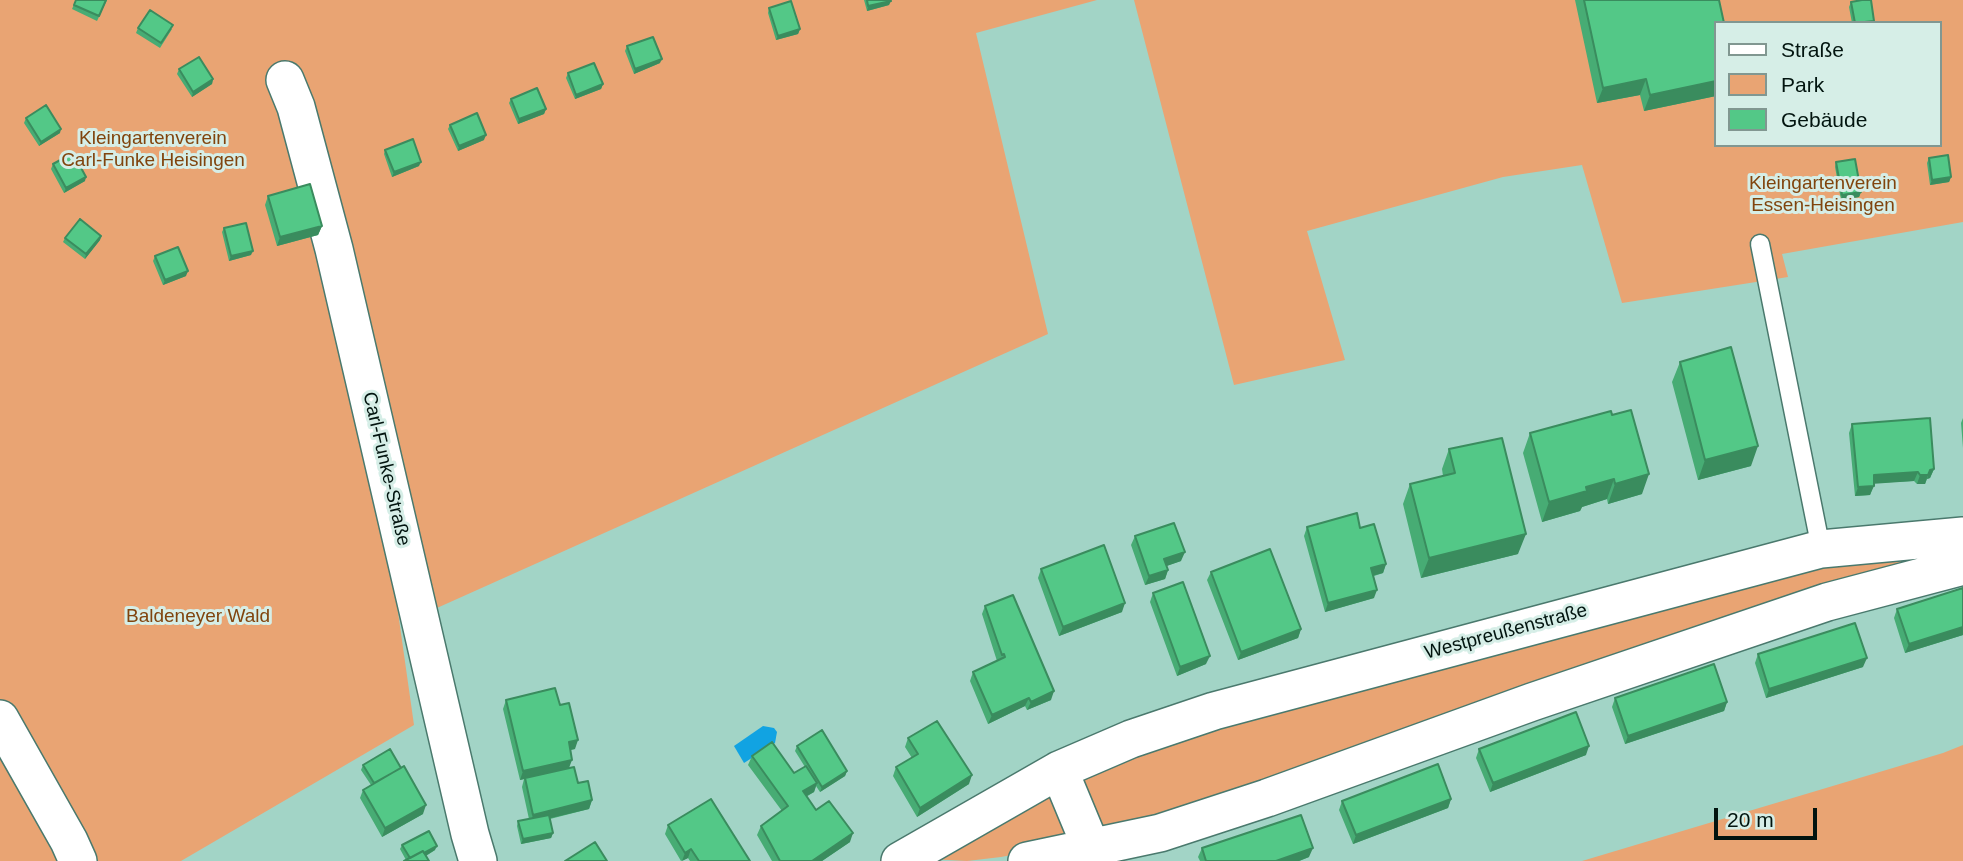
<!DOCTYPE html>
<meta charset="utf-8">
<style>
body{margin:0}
#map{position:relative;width:1963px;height:861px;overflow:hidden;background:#a2d4c6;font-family:Helvetica,sans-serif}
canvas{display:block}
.legend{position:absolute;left:1714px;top:21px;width:228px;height:126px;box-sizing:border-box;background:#d6eee7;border:2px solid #819791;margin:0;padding:9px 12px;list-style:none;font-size:21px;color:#02140f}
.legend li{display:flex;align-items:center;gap:14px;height:35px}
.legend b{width:35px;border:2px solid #819791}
.scale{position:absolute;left:1714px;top:808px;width:103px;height:32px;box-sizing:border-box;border:4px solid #02140f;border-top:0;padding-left:9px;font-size:21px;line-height:24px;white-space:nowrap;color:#02140f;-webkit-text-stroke:5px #d6eee7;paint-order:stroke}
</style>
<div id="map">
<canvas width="1963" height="861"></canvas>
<ul class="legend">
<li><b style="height:9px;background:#fff"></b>Straße</li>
<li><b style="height:19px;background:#e9a473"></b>Park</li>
<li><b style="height:19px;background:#53c887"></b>Gebäude</li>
</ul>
<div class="scale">20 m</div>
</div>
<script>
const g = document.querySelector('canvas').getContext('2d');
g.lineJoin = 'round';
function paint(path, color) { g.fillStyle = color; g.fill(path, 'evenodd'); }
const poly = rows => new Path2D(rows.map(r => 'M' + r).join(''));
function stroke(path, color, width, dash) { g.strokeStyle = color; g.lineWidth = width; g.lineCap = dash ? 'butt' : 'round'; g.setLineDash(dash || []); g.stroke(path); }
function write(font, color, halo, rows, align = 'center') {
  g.font = font + ' Helvetica,sans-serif'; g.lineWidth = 6; g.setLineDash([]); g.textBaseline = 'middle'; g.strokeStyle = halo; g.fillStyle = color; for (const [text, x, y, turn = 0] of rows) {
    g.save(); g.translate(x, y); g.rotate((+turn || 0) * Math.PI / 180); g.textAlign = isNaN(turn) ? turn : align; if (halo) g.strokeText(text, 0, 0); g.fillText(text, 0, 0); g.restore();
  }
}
paint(poly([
 [0,0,1097,0,976,33,1048,334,428,612,368,401,414,725,181,861,82,861,0,712],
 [1134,0,1963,0,1963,222,1782,254,1788,277,1622,303,1582,165,1503,177,1307,231,1345,360,1234,385],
 [1716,23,1940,23,1940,145,1716,145],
 [1963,544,1963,562,1105,837,1001,857,967,861,929,859,1059,783,1219,729,1349,691,1836,561],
 [1963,745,1963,861,1582,861,1943,753],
 [0,748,57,861,0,861]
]), '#e9a473');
paint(poly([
 [763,726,774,728,777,732,775,743,744,763,734,746]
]), '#11a3e2');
const lane = poly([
 [1760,244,1821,549]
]);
const street = poly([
 [285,80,296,107,334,249,470,834,478,861],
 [0,719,69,841,78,861],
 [1059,770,1091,847],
 [900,861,1059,770,1131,739,1214,711,1821,549,1963,536],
 [1027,861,1160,833,1267,798,1532,702,1827,602,1963,566]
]);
stroke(lane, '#4a796d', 21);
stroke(street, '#4a796d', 40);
stroke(lane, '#fff', 18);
stroke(street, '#fff', 37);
paint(poly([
 [76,0,107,0,97,21,72,9],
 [864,0,890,0,889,5,867,11],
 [1575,0,1719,0,1716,23,1716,96,1644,111,1640,95,1597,103],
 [1851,2,1874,21,1874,23,1852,23,1849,7],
 [769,8,800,29,798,34,776,40,768,13],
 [138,28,172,29,160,48,136,33],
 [627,46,660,63,634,74,625,51],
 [179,69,213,79,212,84,192,97,177,74],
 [568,73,603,84,601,89,575,99,566,78],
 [511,99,546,109,544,114,518,124,509,103],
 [26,118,60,133,39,146,24,123],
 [450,125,484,140,458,151,448,129],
 [385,150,419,166,392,177,384,154],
 [1929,158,1951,177,1949,182,1930,185,1927,163],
 [1836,162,1861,192,1859,197,1841,200,1835,167],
 [53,164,85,181,64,193,51,169],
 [268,196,322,226,318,235,277,246,265,205],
 [224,228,251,255,229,261,222,232],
 [101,236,100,240,85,259,63,242,65,238],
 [155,256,186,276,163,285,153,261],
 [1680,362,1751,466,1698,480,1672,382],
 [1963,418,1963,448,1961,423],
 [1852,424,1934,469,1930,478,1927,479,1925,484,1917,484,1914,481,1874,483,1870,495,1855,496,1849,433],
 [1530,433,1642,494,1608,504,1607,499,1582,507,1580,511,1542,522,1523,453],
 [1449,449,1518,554,1421,578,1403,504,1410,484,1443,476,1442,469],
 [1307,527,1386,564,1383,573,1374,576,1374,598,1325,612,1304,536],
 [1135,536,1181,561,1166,566,1168,570,1165,579,1145,585,1131,545],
 [1041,569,1122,612,1059,636,1038,578],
 [1211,572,1301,629,1298,638,1238,660,1207,580],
 [1963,588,1963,635,1905,653,1894,618,1897,609],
 [1153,593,1206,664,1177,676,1150,602],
 [985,606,1051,700,1027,710,1025,706,988,724,970,681,973,672,997,661,982,614],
 [1758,654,1863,667,1766,698,1755,663],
 [1615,698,1727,702,1724,711,1625,744,1612,707],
 [506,700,575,749,570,750,569,768,578,783,592,800,589,809,550,819,553,833,551,838,521,844,517,826,518,821,529,819,522,787,524,779,520,780,503,709],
 [908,738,969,784,917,817,893,776,896,767,912,758,905,747],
 [797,746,847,771,845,776,820,792,816,786,814,792,806,797,816,810,850,842,822,861,772,861,757,835,761,826,782,811,748,765,752,756,794,773,805,767,795,751],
 [1479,749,1586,755,1490,792,1476,758],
 [363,765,423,814,382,837,360,798,363,790,371,785,361,770],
 [1451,799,1448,808,1353,844,1339,810,1342,801],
 [668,825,750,861,690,861,688,858,681,861,665,834],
 [402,845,435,850,426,856,406,860,400,849],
 [1202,848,1309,857,1299,861,1200,861,1198,857]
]), '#47ac74');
paint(poly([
 [891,1,889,5,867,11,868,6],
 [800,29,798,34,776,40,778,36],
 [662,59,660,63,634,74,635,69],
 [213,79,212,84,192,97,193,92],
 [1646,79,1640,95,1597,103,1603,88],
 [1716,81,1716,96,1644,111,1650,95],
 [603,84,601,89,575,99,576,95],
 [546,109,544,114,518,124,519,119],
 [61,129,60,133,39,146,41,142],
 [486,135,484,140,458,151,459,146],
 [421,162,419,166,392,177,394,172],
 [86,177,85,181,64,193,66,188],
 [1951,177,1949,182,1930,185,1932,180],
 [1861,192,1859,197,1841,200,1842,195],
 [322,226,318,235,277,246,280,237],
 [101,236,100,240,85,259,86,254],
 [253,251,251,255,229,261,231,256],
 [188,271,186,276,163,285,165,280],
 [1758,446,1751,466,1698,480,1705,460],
 [1934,469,1930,478,1927,479,1930,470],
 [1918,472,1914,481,1871,484,1874,475],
 [1649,474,1642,494,1608,504,1615,484],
 [1920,475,1928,475,1925,484,1917,484],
 [1614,479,1607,499,1582,507,1580,511,1542,522,1549,502,1586,487],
 [1874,486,1870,495,1855,496,1858,487],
 [1526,534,1518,554,1421,578,1429,558],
 [1185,552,1181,561,1161,568,1164,559],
 [1386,564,1383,573,1368,577,1371,568],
 [1168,570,1165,579,1145,585,1149,576],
 [1377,590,1374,598,1325,612,1328,603],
 [1125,603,1122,612,1059,636,1063,627],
 [1963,627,1963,635,1905,653,1909,644],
 [1301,629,1298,638,1238,660,1241,652],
 [1210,656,1206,664,1177,676,1180,667],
 [1867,658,1863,667,1766,698,1769,689],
 [1054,691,1051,700,1027,710,1031,702],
 [1029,698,1025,706,988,724,992,715],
 [1727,702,1724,711,1625,744,1628,736],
 [578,740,575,749,565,751,569,742],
 [1589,746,1586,755,1490,792,1493,783],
 [572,760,569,768,520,780,523,771],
 [847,771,845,776,820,792,822,787],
 [972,775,969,784,917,817,920,808],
 [817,783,814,792,799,800,803,791],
 [1451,799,1448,808,1353,844,1356,835],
 [592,800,589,809,530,823,533,815],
 [426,805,423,814,382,837,385,828],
 [553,833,551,838,521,844,523,839],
 [853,833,850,842,822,861,812,861],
 [437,846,435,850,417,861,411,861],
 [1313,848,1309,857,1299,861,1276,861],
 [691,849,688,858,682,861,685,853]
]), '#3a8c5e');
const building = poly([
 [76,0,106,0,99,16,74,5,76,0],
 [867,0,890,0,891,1,868,6,867,0],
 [1584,0,1719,0,1724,23,1716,23,1716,81,1650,95,1646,79,1603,88,1584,0],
 [1862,0,1871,0,1874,21,1855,23,1851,2,1862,0],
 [791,1,800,29,778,36,769,8,791,1],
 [150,10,173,25,161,43,138,28,150,10],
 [653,37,662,59,635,69,627,46,653,37],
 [199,57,213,79,193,92,179,69,199,57],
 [594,63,603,84,576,95,568,73,594,63],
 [537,88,546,109,519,119,511,99,537,88],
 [46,105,61,129,41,142,26,118,46,105],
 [477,113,486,135,459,146,450,125,477,113],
 [413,139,421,162,394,172,385,150,413,139],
 [73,153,86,177,66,188,53,164,73,153],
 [1948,155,1951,177,1932,180,1929,158,1948,155],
 [1855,159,1861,192,1842,195,1836,162,1855,159],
 [310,184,322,226,280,237,268,196,310,184],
 [80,219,101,236,86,254,65,238,80,219],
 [246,223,253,251,231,256,224,228,246,223],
 [178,247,188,271,165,280,155,256,178,247],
 [1731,347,1758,446,1705,460,1680,362,1731,347],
 [1631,410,1649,474,1615,484,1614,479,1586,487,1587,491,1549,502,1530,433,1611,411,1612,415,1631,410],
 [1930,418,1934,469,1930,470,1928,475,1920,475,1918,472,1874,475,1874,486,1858,487,1852,424,1930,418],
 [1502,438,1526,534,1429,558,1410,484,1455,473,1449,449,1502,438],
 [1357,513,1360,528,1374,524,1386,564,1371,568,1377,590,1328,603,1307,527,1357,513],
 [1174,523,1185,552,1164,559,1168,570,1149,576,1135,536,1174,523],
 [1104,545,1125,603,1063,627,1041,569,1104,545],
 [1270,549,1301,629,1241,652,1211,572,1270,549],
 [1183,582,1210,656,1180,667,1153,593,1183,582],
 [1963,588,1963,627,1909,644,1897,609,1963,588],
 [1013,595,1054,691,1031,702,1029,698,992,715,973,672,1005,657,1004,654,1002,655,985,606,1013,595],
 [1855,623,1867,658,1769,689,1758,654,1855,623],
 [1714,664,1727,702,1628,736,1615,698,1714,664],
 [555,688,560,705,569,703,578,740,569,742,572,760,523,771,506,700,555,688],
 [1576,712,1589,746,1493,783,1479,749,1576,712],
 [937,721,972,775,920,808,896,767,918,754,908,738,937,721],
 [822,730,847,771,822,787,797,746,822,730],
 [772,742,794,773,806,766,817,783,803,791,816,810,829,801,853,833,812,861,780,861,761,826,788,806,752,756,772,742],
 [390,749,401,768,374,783,363,765,390,749],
 [1438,764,1451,799,1356,835,1342,801,1438,764],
 [404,766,426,805,385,828,363,790,404,766],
 [574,767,578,783,588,781,592,800,533,815,525,778,574,767],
 [711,799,750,861,699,861,691,849,685,853,668,825,711,799],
 [549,815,553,833,523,839,518,821,549,815],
 [1301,815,1313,848,1276,861,1206,861,1202,848,1301,815],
 [429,831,437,846,424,853,423,851,410,858,402,845,429,831],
 [595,842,607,861,565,861,595,842],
 [423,851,429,861,404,861,423,851]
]);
paint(building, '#53c887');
stroke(building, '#3a8c5e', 2);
write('19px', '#80440d', '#d6eee7', [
 ["Kleingartenverein",153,139],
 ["Carl-Funke Heisingen",153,161],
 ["Kleingartenverein",1823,184],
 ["Essen-Heisingen",1823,206],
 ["Baldeneyer Wald",198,617]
]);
write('19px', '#02140f', '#d6eee7', [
 ["Carl-Funke-Straße",386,469,77],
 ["Westpreußenstraße",1506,632,-15]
]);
</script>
